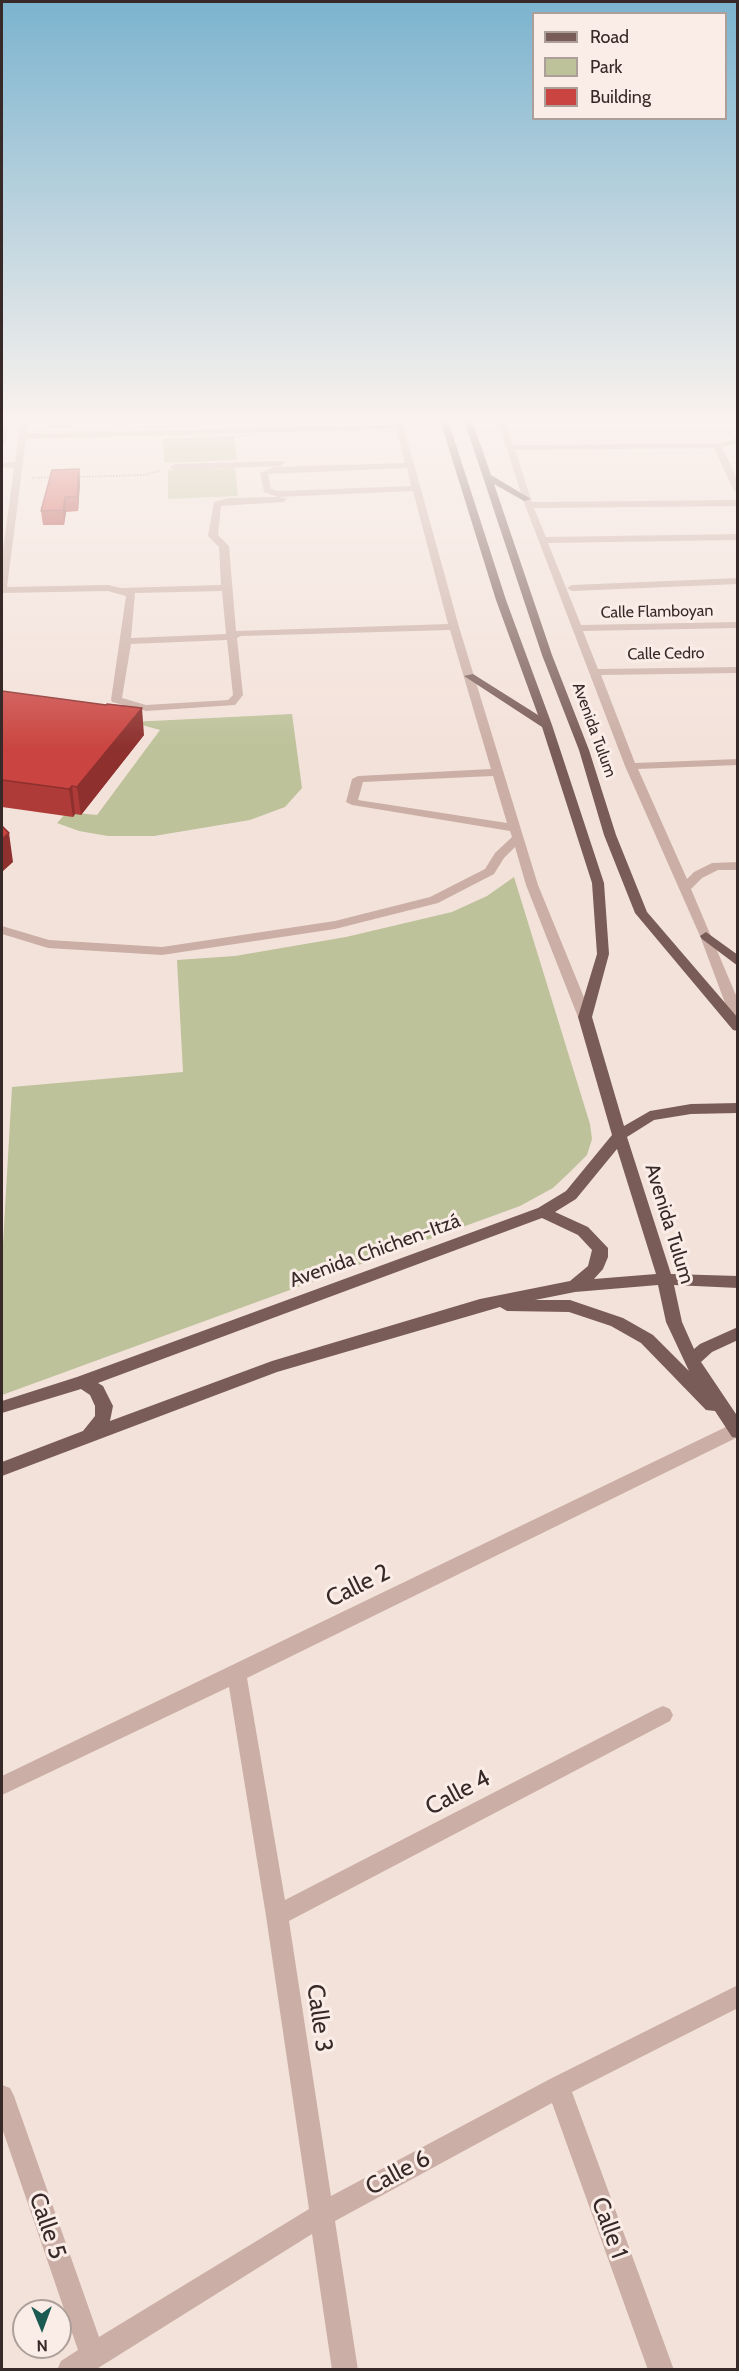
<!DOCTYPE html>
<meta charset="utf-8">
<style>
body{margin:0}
#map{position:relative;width:739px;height:2371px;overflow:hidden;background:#f3e2da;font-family:Cabin,sans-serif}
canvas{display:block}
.frame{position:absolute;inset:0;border:3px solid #372927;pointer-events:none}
.legend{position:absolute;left:532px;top:12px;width:195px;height:108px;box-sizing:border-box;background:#faede7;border:2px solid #ac9f9a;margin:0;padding:8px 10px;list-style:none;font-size:18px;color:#372927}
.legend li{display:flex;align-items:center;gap:12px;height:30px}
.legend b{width:30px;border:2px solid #ac9f9a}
.north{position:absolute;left:12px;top:2299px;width:60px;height:60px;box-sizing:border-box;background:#faede7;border:2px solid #ac9f9a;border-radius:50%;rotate:179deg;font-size:16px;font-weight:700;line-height:24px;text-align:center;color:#372927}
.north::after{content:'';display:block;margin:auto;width:21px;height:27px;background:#1b5a51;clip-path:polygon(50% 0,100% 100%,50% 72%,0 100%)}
</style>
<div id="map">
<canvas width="739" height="2371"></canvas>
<div class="frame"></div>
<ul class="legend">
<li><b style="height:8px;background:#795c58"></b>Road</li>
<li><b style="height:16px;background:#bdc29a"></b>Park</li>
<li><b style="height:16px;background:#ca4541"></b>Building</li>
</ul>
<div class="north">N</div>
</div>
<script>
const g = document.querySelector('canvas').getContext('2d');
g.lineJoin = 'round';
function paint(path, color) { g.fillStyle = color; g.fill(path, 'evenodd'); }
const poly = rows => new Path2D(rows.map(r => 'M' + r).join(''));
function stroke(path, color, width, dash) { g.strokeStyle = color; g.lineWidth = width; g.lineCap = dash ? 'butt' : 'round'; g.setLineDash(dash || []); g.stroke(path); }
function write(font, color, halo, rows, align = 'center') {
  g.font = font + ' Cabin,sans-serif'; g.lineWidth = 6; g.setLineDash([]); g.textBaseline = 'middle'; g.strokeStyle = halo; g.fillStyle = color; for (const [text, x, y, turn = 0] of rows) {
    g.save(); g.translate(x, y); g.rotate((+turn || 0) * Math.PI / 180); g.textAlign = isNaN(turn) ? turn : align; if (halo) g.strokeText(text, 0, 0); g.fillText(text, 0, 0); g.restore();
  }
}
paint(poly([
 [234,436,237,460,164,463,163,439],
 [235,468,238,496,168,499,168,470],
 [292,714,302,788,285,807,250,820,154,836,108,836,79,831,57,823,67,812,97,815,160,730,131,722],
 [514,877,590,1124,592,1139,587,1155,571,1171,553,1188,520,1206,2,1395,2,1261,12,1087,183,1072,177,960,235,956,346,937,452,912,487,896]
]), '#bdc29a');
stroke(poly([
 [77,477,144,475,159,471],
 [32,478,55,477]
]), '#b79990', 2, [1.5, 1.5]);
paint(poly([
 [2,417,10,417,6,443,2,445,2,417],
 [21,417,29,417,27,434,389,425,393,427,389,429,26,439,7,587,108,585,121,588,221,585,219,547,208,536,214,502,229,498,278,497,264,492,260,473,274,467,405,463,393,417,401,417,459,627,538,885,592,1017,590,1020,580,1020,578,1017,526,885,515,847,504,858,494,874,438,903,335,929,162,955,48,948,2,934,2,926,49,940,162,947,335,921,430,897,485,869,495,853,512,837,510,831,352,805,346,802,352,779,358,776,491,769,450,630,241,636,237,638,243,695,235,705,146,711,112,702,111,700,126,596,108,591,2,593,2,557,14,468,2,467,2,463,15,462,21,417],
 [407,468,411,486,279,491,271,489,268,474,407,468],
 [413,491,448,624,236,631,229,546,218,535,221,506,283,502,287,499,279,497,413,491],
 [222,591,226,634,131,638,135,593,222,591],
 [227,640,233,695,228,700,146,705,122,698,131,644,227,640],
 [493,776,507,823,358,800,363,782,493,776],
 [47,417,55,417,56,424,72,426,68,428,49,428,47,417],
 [496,417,504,417,513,445,717,444,738,438,738,443,722,447,738,481,738,493,734,491,714,448,515,450,532,502,738,500,738,506,534,508,546,537,738,534,738,540,548,543,581,625,738,622,738,628,583,631,598,669,738,667,738,673,601,675,635,763,738,759,738,765,638,769,687,879,694,872,712,863,738,862,738,870,718,870,702,878,691,889,738,1000,738,1023,731,1019,700,936,625,766,525,505,496,417],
 [283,461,284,463,280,466,174,470,170,467,174,464,283,461],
 [738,578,738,584,572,591,567,588,572,585,738,578],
 [738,1424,738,1437,247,1678,285,1900,656,1709,663,1706,670,1709,673,1715,670,1721,289,1921,331,2196,550,2079,738,1985,738,2008,572,2092,674,2370,648,2370,552,2103,335,2221,358,2370,332,2370,312,2234,95,2370,57,2370,61,2361,78,2350,2,2128,2,2085,10,2088,14,2096,99,2337,309,2209,266,1916,229,1687,2,1795,2,1776,730,1425,738,1424]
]), '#cbafa6');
paint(poly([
 [439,417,447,417,506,600,552,725,604,883,609,954,592,1017,624,1126,650,1111,691,1104,738,1103,738,1113,691,1114,654,1120,627,1137,671,1274,738,1276,738,1288,674,1285,682,1322,694,1349,700,1344,738,1327,738,1340,712,1352,701,1362,738,1417,738,1438,732,1437,715,1411,706,1410,641,1343,611,1326,569,1312,507,1311,500,1307,277,1372,2,1476,2,1462,83,1431,95,1416,95,1406,90,1395,81,1389,2,1413,2,1401,77,1377,538,1208,566,1191,612,1135,578,1017,597,954,592,883,542,727,464,676,473,674,538,715,496,600,439,417],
 [617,1149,656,1274,594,1279,603,1269,608,1257,608,1248,588,1227,555,1212,576,1199,617,1149],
 [542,1218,578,1235,592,1250,588,1266,570,1281,480,1299,272,1361,110,1421,113,1406,103,1386,98,1383,542,1218],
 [658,1285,666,1322,689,1371,653,1335,623,1318,570,1300,535,1300,575,1292,658,1285],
 [463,417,471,417,491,475,531,499,524,501,494,484,552,655,589,750,616,835,647,912,738,1018,738,1031,733,1030,635,913,604,835,579,750,542,655,463,417],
 [706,932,738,955,738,966,702,939,700,936,706,932]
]), '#795c58');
stroke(poly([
 [383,425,504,422]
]), '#b79990', 2, [1.5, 1.5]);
paint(poly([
 [79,469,80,483,78,511,66,512,64,525,43,525,41,511],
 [2,691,144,735,81,815,75,814,73,817,2,807]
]), '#ae3b38');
paint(poly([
 [79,469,80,483,78,511,77,497],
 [65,497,66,512,64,525,63,510],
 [142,708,144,735,81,815,77,787],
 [72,786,75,814,73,817,69,789],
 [9,833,13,862,2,872,2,839]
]), '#8d302e');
const building = poly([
 [79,469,77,497,65,497,63,510,41,511,52,470,79,469],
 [2,691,106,705,107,704,142,708,77,787,72,786,69,789,2,780,2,691],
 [2,826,9,833,2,839,2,826]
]);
paint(building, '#ca4541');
stroke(building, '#8d302e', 1.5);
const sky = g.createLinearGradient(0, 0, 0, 749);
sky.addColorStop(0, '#7bb3ce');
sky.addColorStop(0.56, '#faf2ee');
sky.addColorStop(1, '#faf2ee00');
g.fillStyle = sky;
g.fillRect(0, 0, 739, 749);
write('16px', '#372927', '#faede7', [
 ["Calle Flamboyan",657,612,-1],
 ["Calle Cedro",666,654,-1],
 ["Avenida Tulum",594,730,70]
]);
write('20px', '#372927', '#faede7', [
 ["Avenida Tulum",669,1224,73],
 ["Avenida Chichen-Itzá",375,1251,-20]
]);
write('24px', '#372927', '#faede7', [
 ["Calle 2",358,1586,-26],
 ["Calle 4",458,1793,-28],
 ["Calle 3",319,2018,82],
 ["Calle 6",398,2173,-28],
 ["Calle 5",47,2226,71],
 ["Calle 1",609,2228,70]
]);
</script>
